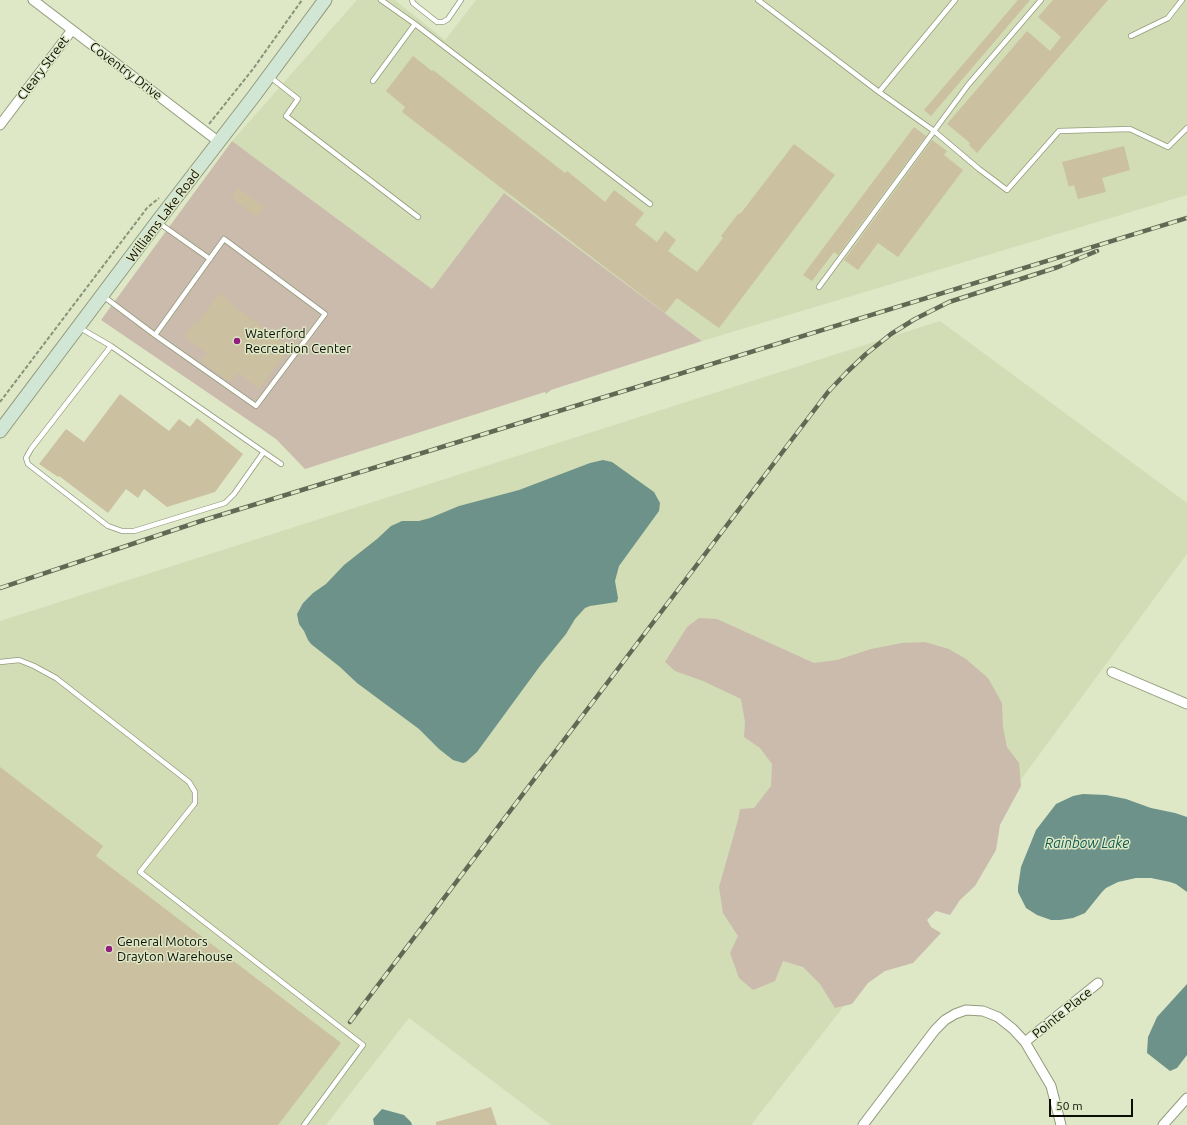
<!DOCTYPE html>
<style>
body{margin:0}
#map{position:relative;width:1187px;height:1125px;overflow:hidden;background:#dee8c6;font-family:Ubuntu,sans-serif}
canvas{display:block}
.scale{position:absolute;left:1049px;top:1099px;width:84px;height:18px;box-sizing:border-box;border:2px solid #0c0e04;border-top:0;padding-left:5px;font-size:12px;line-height:14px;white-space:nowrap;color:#0c0e04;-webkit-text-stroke:3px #dee8c6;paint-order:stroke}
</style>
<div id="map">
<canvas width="1187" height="1125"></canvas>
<div class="scale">50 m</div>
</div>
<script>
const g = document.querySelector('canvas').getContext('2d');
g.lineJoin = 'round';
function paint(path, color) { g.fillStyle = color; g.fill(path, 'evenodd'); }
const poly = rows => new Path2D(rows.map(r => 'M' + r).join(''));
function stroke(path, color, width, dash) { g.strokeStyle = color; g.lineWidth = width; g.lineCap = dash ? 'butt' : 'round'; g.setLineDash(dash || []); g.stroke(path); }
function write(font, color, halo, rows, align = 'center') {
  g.font = font + ' Ubuntu,sans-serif'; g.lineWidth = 3; g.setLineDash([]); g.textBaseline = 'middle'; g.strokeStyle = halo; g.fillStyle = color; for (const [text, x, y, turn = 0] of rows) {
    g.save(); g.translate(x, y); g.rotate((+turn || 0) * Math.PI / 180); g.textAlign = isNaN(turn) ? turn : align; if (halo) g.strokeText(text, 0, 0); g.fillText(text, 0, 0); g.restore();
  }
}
paint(poly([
 [357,0,395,0,445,40,476,0,1187,0,1187,195,702,341,504,193,432,289,232,141],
 [940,321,1187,503,1187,554,1025,774,751,1125,551,1125,409,1018,326,1125,0,1125,0,621]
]), '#d2ddb5');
paint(poly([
 [232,141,432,289,504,193,702,341,551,390,546,394,545,392,305,469,276,439,101,320],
 [699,618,717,619,814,663,837,660,871,649,902,643,925,642,949,649,966,659,988,678,1002,703,1003,727,1007,747,1019,763,1021,786,1000,825,996,850,975,886,960,900,950,915,936,911,927,920,931,927,941,933,913,963,885,971,868,983,852,1004,835,1008,820,984,803,967,783,961,775,981,753,990,739,978,730,953,738,936,723,913,719,887,738,820,740,809,754,808,771,786,772,764,760,748,744,737,745,722,741,699,703,681,675,671,665,662,687,627]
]), '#cbbbad');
paint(poly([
 [603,460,612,462,654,492,660,503,659,511,619,566,615,581,618,598,617,602,590,606,585,608,575,619,566,634,540,666,477,752,466,762,463,763,453,760,439,749,419,729,357,683,340,667,311,644,308,640,304,631,299,624,297,614,303,603,313,593,326,584,344,565,377,539,391,526,402,521,419,521,430,518,459,506,519,490,590,463],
 [1083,794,1106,795,1126,799,1151,808,1175,813,1187,817,1187,892,1176,884,1170,882,1151,878,1136,878,1118,882,1106,888,1102,892,1085,913,1073,918,1060,920,1051,920,1037,915,1026,908,1018,892,1018,887,1021,867,1036,830,1056,804,1073,796],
 [1187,984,1187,1055,1177,1068,1170,1071,1147,1053,1148,1037,1157,1017],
 [382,1109,404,1115,411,1122,412,1125,374,1125,373,1119]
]), '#6d9289');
paint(poly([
 [1018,0,1030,0,931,116,924,110],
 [1053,0,1108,0,977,153,969,145,970,143,947,124,1027,31,1050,51,1061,37,1038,17],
 [413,56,432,71,433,70,565,173,567,171,605,202,614,190,644,213,635,225,657,242,665,231,676,240,668,251,697,272,723,238,721,236,738,214,741,213,794,144,835,175,719,328,677,298,665,313,402,112,405,107,386,91],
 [914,127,926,136,838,255,834,252,812,281,803,275],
 [932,140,947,151,944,155,963,170,898,257,878,243,858,270,844,260],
 [1124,146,1130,170,1102,178,1106,192,1078,199,1074,185,1069,187,1062,162],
 [238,188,265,207,257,217,231,198],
 [219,293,233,303,232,305,290,347,259,389,238,373,230,382,202,361,207,353,184,336,193,323,196,325],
 [120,394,169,431,179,419,190,427,197,418,243,454,215,492,167,507,144,489,138,498,126,489,108,513,59,476,58,477,39,464,66,429,84,442],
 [0,767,103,846,96,856,341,1043,278,1125,0,1125],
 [491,1107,497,1125,436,1125,436,1122]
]), '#cbc0a0');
const service = poly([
 [381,0,415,24,650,204],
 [412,0,413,3,437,22,443,22,448,19,461,0],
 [758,0,879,92,955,0],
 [1131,36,1168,18,1182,0],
 [269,76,298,99,286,116,418,217],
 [373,81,415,24],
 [879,92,934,131,979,169,1007,190,1059,131,1130,129,1168,147,1187,128],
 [159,223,210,259],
 [819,287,968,85,1041,0],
 [103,296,155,335,224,239,325,314,256,406,155,335],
 [80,328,111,346,281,464],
 [111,346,31,449,26,458,28,464,108,526,122,531,134,531,225,503,234,494,263,453],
 [0,662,19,660,34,666,56,678,189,782,195,792,195,803,140,872,363,1045,304,1125]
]);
const minor = poly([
 [33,0,219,142],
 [0,125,72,30],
 [1112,672,1187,704],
 [1025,1042,1098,983],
 [863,1125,935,1030,945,1020,955,1014,966,1010,983,1011,998,1017,1013,1029,1025,1042,1051,1086,1061,1125],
 [1163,1125,1187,1098]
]);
const secondary = poly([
 [0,431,157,222,254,96,325,0]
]);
stroke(service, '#929b7c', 6);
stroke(minor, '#929b7c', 11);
stroke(secondary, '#929b7c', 15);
stroke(poly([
 [209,124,253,69,302,0],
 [0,402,147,208,159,198]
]), '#8b927a', 2, [4, 2]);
stroke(service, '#fff', 4.5);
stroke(minor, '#fff', 9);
stroke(secondary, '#d1e6d5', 13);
const rail = poly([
 [0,588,201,521,1187,218],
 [350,1022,828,392,847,372,866,354,891,334,915,319,949,302,1058,267,1097,251]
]);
stroke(rail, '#636854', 4.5);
stroke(rail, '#dee8c6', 3, [9]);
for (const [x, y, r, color] of [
 [237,341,4,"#931f7d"],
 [109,949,4,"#931f7d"]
]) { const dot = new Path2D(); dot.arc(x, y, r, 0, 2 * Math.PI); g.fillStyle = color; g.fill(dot); stroke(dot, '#dee8c6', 1.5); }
write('13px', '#0c0e04', '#dee8c6', [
 ["Cleary Street",43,68,-53],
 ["Coventry Drive",126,71,37],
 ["Williams Lake Road",163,216,-53],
 ["Pointe Place",1062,1013,-39]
]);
write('13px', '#0c0e04', '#dee8c6', [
 ["Waterford",245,334],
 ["Recreation Center",245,349],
 ["General Motors",117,942],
 ["Drayton Warehouse",117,957]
], 'left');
write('italic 14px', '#0f5b4e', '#dee8c6', [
 ["Rainbow Lake",1087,843]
]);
</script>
